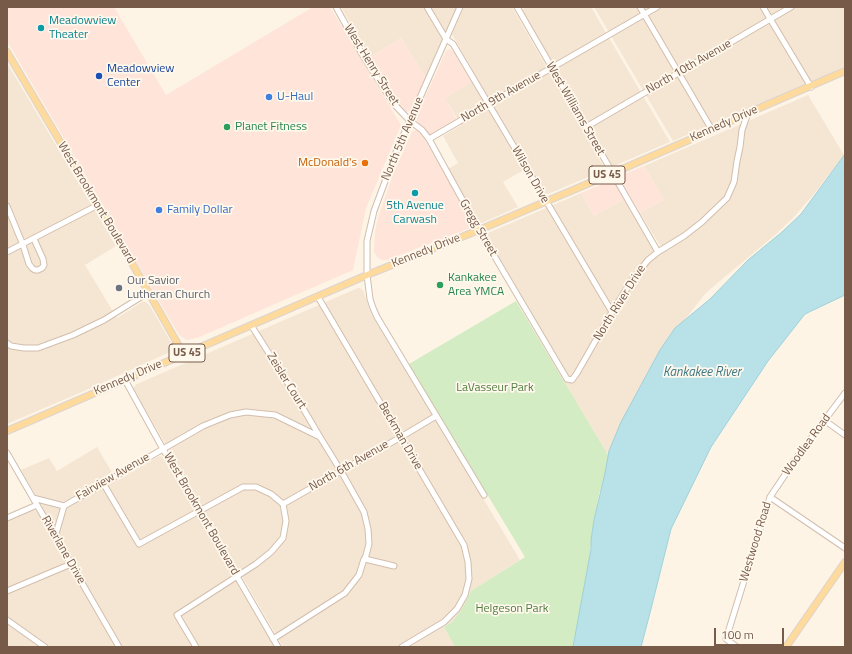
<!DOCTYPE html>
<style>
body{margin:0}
#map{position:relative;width:852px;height:654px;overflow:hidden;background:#fdf4e6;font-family:"Titillium Web",sans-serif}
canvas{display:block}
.frame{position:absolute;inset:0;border:8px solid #785a49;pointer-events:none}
.scale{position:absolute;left:714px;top:628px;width:70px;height:18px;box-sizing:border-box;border:2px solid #785a49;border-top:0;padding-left:5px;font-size:12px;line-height:14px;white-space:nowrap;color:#785a49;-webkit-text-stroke:3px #fff8ed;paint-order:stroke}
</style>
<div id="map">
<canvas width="852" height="654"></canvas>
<div class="frame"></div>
<div class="scale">100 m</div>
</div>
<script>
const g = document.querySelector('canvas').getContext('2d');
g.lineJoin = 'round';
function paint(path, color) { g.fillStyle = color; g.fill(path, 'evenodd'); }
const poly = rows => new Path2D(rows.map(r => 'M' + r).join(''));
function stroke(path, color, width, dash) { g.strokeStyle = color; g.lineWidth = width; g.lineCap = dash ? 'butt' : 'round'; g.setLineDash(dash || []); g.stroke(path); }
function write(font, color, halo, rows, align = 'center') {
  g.font = font + ' "Titillium Web",sans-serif'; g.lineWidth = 3.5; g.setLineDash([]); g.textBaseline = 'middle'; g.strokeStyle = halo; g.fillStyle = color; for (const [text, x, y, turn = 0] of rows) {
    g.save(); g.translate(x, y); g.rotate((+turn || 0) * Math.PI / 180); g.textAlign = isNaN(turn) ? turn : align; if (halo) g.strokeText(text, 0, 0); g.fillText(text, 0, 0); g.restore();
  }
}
paint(poly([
 [341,7,457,7,426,77,423,73,401,38,370,57],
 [464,7,512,7,604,167,600,172,548,194,544,192,529,167,503,182,518,207,482,223,478,222,448,169,458,163,443,136,461,125,445,98,477,78,453,36,452,34],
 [527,7,591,7,670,142,614,166,612,165,522,12,523,9],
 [594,7,845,7,845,66,827,75,673,141],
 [7,63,116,246,85,265,117,318,142,302,146,302,150,306,172,344,173,347,173,350,168,353,84,391,7,424],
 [808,95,844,155,814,194,793,218,775,235,714,286,705,294,676,331,611,460,563,380,566,373,486,235,488,233,581,193,594,216,624,199,657,256,664,252,640,213,664,200,644,166],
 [358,288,360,288,363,290,371,314,403,367,406,370,520,560,471,591,464,605,460,612,452,622,444,627,455,647,283,647,134,390,133,388,137,384],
 [97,447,117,481,157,457,161,456,163,458,275,647,7,647,7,521,33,510,35,511,42,506,21,470,49,458,57,471]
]), '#f5e6d4');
paint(poly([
 [7,7,114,7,166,95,313,7,330,7,401,125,366,208,353,270,197,338,187,340,179,335,7,41],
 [401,38,423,73,426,77,413,108,408,112,403,111,399,105,370,57],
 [450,49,454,52,471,82,445,98,457,120,430,135,419,125,417,122,416,117,446,51],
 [415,130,418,131,425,140,473,223,473,225,470,228,387,260,382,260,377,257,374,251,375,232,378,218,394,172,412,132],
 [644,166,664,200,640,213,621,181,621,179,622,176,624,174],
 [612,180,613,180,615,182,624,199,594,216,581,193]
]), '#fee4d9');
paint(poly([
 [516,301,611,460,599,494,591,541,589,568,573,647,455,647,444,627,452,622,460,612,464,605,471,591,525,557,412,370,409,364]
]), '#d3ecc3');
const water = poly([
 [845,154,845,295,805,314,768,361,711,447,671,529,651,609,641,647,573,647,591,549,591,540,594,520,605,473,609,451,621,422,660,350,675,328,710,299,748,260,782,232,801,214,845,154]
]);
paint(water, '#b9e1e8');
stroke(water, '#9fd1da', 1);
const minor = poly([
 [336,7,362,54,393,103,410,121,422,130,429,139,479,230,567,379,572,380,577,373,612,312,633,279,648,260,658,252,684,236,702,222,727,198,734,182,737,161,740,147,742,130,748,113],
 [427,7,446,39,453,44,612,312],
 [460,7,396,152,374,211,367,241,367,275,370,299,373,308,377,317,484,495],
 [517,7,658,252],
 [640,7,712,130],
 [763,7,811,87],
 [586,127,791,7],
 [429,139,489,104,657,7],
 [7,206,23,245,29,264,32,268,35,270,38,270,42,268,44,265,43,259,34,239],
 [7,252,98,205],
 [318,297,464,545,468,562,469,579,465,595,457,609,444,622,402,647],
 [251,325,294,393,320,437],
 [7,343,11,346,24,348,38,348,73,335,104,320,149,292],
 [125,380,163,449,278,647],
 [824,420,845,435],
 [7,453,119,647],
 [103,483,139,544,243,487,256,487,271,494,283,504],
 [770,497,845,548],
 [33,498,64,506],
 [283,504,401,437,436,416],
 [7,518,37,505],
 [55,537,64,506,203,426,230,415,246,412,275,415,320,437,341,471,364,512,368,529,369,544,365,559,364,559,359,575,345,593,273,639],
 [365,559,394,566],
 [7,591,71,564],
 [7,620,45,647],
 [196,647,177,615,256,564,271,552,283,538,286,521,283,504],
 [737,647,726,639,770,497,797,457,845,393]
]);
const major = poly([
 [7,52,129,258,184,355],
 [7,431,367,275,479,230,613,173,712,130,748,113,845,71],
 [786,647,845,562]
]);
stroke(minor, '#d2bead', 7);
stroke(major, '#dcd4d0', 8);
stroke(minor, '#fff', 5);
stroke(major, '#feda9c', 6);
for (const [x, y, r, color] of [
 [41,28,4,"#0f9aa8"],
 [99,76,4,"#1a4fb4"],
 [269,97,4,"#3f7fe0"],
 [227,127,4,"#2e9e5b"],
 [365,163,4,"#e8710a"],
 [415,193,4,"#0f9aa8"],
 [159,210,4,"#3f7fe0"],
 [440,285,4,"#2e9e5b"],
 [119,288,4,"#6b7280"]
]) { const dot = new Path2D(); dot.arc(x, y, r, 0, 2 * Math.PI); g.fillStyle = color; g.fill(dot); stroke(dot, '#fff8ed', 1.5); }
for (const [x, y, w] of [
 [607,175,36],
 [187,353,36]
]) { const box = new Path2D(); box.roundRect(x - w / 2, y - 9, w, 18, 3); g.fillStyle = '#fff8ed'; g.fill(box); stroke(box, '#785a49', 1); }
write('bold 11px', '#785a49', null, [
 ["US 45",607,175],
 ["US 45",187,353]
]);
write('12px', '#0d838f', '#fff8ed', [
 ["Meadowview",49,21],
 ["Theater",49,35],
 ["5th Avenue",415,206,"center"],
 ["Carwash",415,220,"center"]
], 'left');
write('12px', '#785a49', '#fff8ed', [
 ["West Henry Street",371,65,58],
 ["North 10th Avenue",689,67,-30],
 ["North 9th Avenue",501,97,-30],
 ["West Williams Street",575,109,60],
 ["Kennedy Drive",724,124,-24],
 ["North 5th Avenue",403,139,-67],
 ["Wilson Drive",530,175,60],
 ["West Brookmont Boulevard",96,203,59],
 ["Gregg Street",478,228,60],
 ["Kennedy Drive",426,251,-22],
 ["North River Drive",620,303,-58],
 ["Kennedy Drive",128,378,-23],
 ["Zeisler Court",286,381,58],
 ["Beckman Drive",400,436,60],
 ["Woodlea Road",807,445,-54],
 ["North 6th Avenue",349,466,-30],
 ["Fairview Avenue",113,477,-30],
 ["West Brookmont Boulevard",201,514,60],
 ["Westwood Road",756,542,-73],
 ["Riverlane Drive",63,550,60]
]);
write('12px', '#164399', '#fff8ed', [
 ["Meadowview",107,69],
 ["Center",107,83]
], 'left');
write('12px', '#366cbe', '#fff8ed', [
 ["U-Haul",277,97],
 ["Family Dollar",167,210]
], 'left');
write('12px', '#27864d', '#fff8ed', [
 ["Planet Fitness",235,127],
 ["Kankakee",448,278],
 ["Area YMCA",448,292]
], 'left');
write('12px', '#c56008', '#fff8ed', [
 ["McDonald's",357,163]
], 'right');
write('12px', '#5b616d', '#fff8ed', [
 ["Our Savior",127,281],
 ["Lutheran Church",127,295]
], 'left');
write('12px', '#527e41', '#fff8ed', [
 ["LaVasseur Park",495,388],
 ["Helgeson Park",512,609]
]);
write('italic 13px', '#3f7985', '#fff8ed', [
 ["Kankakee River",702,373]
]);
</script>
